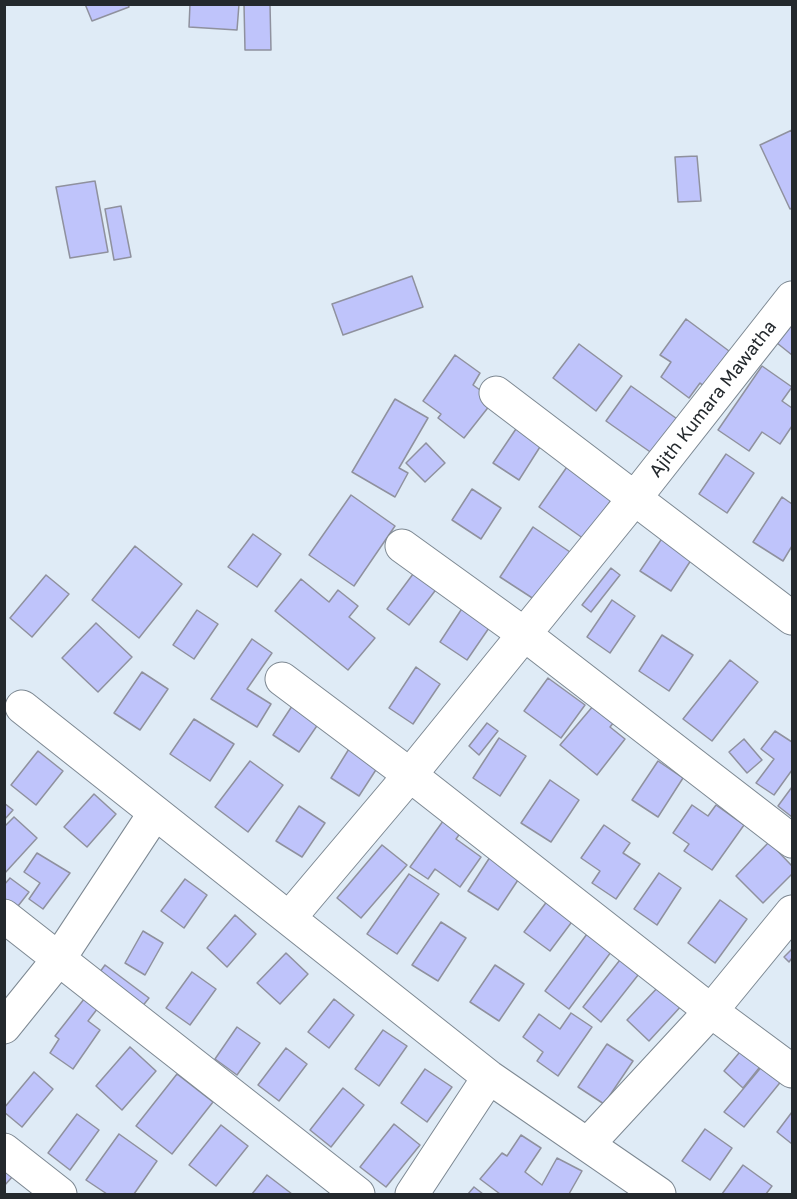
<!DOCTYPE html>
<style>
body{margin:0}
#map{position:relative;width:797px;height:1199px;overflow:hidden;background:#dfebf6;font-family:"Golos Text",sans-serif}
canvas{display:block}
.frame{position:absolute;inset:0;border:6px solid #24292d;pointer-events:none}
</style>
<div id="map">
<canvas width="797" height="1199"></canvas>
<div class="frame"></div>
</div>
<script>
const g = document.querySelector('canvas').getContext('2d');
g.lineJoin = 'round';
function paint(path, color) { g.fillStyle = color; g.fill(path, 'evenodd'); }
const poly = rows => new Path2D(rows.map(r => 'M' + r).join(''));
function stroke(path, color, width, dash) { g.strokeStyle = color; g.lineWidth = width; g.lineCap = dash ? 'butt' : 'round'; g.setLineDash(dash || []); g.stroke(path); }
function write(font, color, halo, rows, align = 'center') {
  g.font = font + ' "Golos Text",sans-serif'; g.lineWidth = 6; g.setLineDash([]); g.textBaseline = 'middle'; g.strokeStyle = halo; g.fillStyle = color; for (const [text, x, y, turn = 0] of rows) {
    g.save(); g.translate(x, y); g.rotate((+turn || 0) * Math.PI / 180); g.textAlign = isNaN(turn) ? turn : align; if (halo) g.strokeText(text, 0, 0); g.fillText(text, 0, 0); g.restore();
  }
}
const building = poly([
 [85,4,128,4,129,7,92,21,85,4],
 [190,4,239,4,237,30,189,27,190,4],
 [244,4,270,4,271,50,245,50,244,4],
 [792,130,792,208,790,209,760,145,792,130],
 [697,156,701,201,678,202,675,157,697,156],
 [95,181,108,252,70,258,56,187,95,181],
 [121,206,131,257,114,260,105,209,121,206],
 [412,276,423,307,343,335,332,304,412,276],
 [686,319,729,351,704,386,700,383,689,398,661,377,671,362,660,355,686,319],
 [792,323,792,355,777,343,792,323],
 [579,344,622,376,596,411,553,378,579,344],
 [455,355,480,373,473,385,494,400,464,438,438,418,441,414,423,401,455,355],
 [762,366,792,387,782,401,792,408,792,426,780,444,762,432,749,451,718,430,762,366],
 [631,386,680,421,656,456,606,421,631,386],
 [395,399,428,418,399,468,408,473,395,497,352,472,395,399],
 [520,423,545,439,519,480,493,463,520,423],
 [426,443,445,463,425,482,406,463,426,443],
 [726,454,754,473,727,513,699,494,726,454],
 [569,464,614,496,584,539,539,507,569,464],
 [472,489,501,508,481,539,452,520,472,489],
 [351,495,395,526,354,586,309,555,351,495],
 [782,497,792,504,792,546,783,561,753,542,782,497],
 [533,527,573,554,540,603,500,577,533,527],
 [253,534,281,554,257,587,228,567,253,534],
 [665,534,695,554,671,591,640,571,665,534],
 [135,546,182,584,139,638,92,600,135,546],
 [419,566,441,583,409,625,387,609,419,566],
 [611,568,620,575,591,612,582,605,611,568],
 [46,575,69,594,32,637,10,618,46,575],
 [301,579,329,602,338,590,358,606,349,617,375,638,348,670,275,611,301,579],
 [612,600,635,616,610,653,587,637,612,600],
 [463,607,491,625,467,660,440,642,463,607],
 [197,610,218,624,194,659,173,645,197,610],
 [96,623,132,657,98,692,62,658,96,623],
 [662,635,693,655,669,691,639,671,662,635],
 [252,639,272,653,247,689,271,704,257,727,211,699,252,639],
 [730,660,758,682,712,741,683,719,730,660],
 [416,667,440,684,413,724,389,708,416,667],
 [142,672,168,689,140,730,114,713,142,672],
 [548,678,585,705,561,738,524,711,548,678],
 [298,697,325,714,299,752,273,735,298,697],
 [599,699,619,716,610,727,625,739,597,775,560,745,599,699],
 [194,719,234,744,210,781,170,754,194,719],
 [487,723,498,731,479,755,469,746,487,723],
 [775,731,792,742,792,770,774,795,756,783,774,759,761,749,775,731],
 [499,738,526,756,500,796,473,778,499,738],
 [744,739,762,760,747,773,729,752,744,739],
 [352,744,381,762,359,796,331,778,352,744],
 [38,751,63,771,36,805,11,785,38,751],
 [250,761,283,785,248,832,215,807,250,761],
 [658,761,683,778,658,817,632,800,658,761],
 [550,780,579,800,551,842,521,823,550,780],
 [792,787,792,817,778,806,792,787],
 [94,794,116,814,87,847,64,827,94,794],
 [4,803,13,810,4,820,4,803],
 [692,805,708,816,716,805,744,825,712,870,684,851,689,844,673,833,692,805],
 [299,806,325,823,302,857,276,841,299,806],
 [451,810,468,822,456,839,481,857,460,887,435,869,428,879,410,867,451,810],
 [14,817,37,838,4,874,4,827,14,817],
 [604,825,630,843,623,853,640,864,616,899,592,883,600,871,581,858,604,825],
 [769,842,792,866,792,874,763,903,736,876,769,842],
 [382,845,407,865,361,918,337,898,382,845],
 [37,853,70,873,43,909,29,899,40,883,24,872,37,853],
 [492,854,522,874,498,910,468,891,492,854],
 [659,873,681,888,657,925,634,909,659,873],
 [409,874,439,894,397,954,367,934,409,874],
 [10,878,29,892,11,915,4,909,4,885,10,878],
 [185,879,207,895,184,928,161,911,185,879],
 [548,900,574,919,550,951,524,932,548,900],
 [720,900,747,919,715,963,688,943,720,900],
 [235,915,256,934,227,967,207,948,235,915],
 [441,922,466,938,438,981,412,965,441,922],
 [143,931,163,943,145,975,125,963,143,931],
 [587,934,611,952,569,1009,545,991,587,934],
 [792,949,792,958,789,962,784,957,792,949],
 [627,951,646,965,601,1022,583,1007,627,951],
 [286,953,308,974,280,1004,257,983,286,953],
 [105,965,149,998,137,1013,94,980,105,965],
 [495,965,524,984,499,1021,470,1002,495,965],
 [192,972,216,989,190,1025,166,1008,192,972],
 [661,984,683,1004,649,1041,627,1020,661,984],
 [88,994,101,1004,88,1021,100,1030,73,1069,50,1053,59,1039,55,1036,88,994],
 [334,999,354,1015,329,1048,308,1032,334,999],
 [571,1013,592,1027,558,1076,537,1061,543,1052,523,1037,539,1014,560,1029,571,1013],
 [237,1027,260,1043,237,1075,215,1059,237,1027],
 [383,1030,407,1046,379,1086,355,1069,383,1030],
 [607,1044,633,1061,604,1104,578,1087,607,1044],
 [130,1047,156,1071,122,1110,96,1086,130,1047],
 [744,1047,763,1063,743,1088,724,1071,744,1047],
 [286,1048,307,1064,279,1101,258,1085,286,1048],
 [768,1059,787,1074,744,1127,724,1112,768,1059],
 [425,1069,452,1087,427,1122,401,1103,425,1069],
 [34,1072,53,1089,22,1127,4,1112,4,1108,34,1072],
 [177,1074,213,1102,172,1154,136,1126,177,1074],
 [343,1088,364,1105,331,1147,310,1130,343,1088],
 [792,1112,792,1144,777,1132,792,1112],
 [77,1114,99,1130,70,1170,48,1153,77,1114],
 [394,1124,420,1145,386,1187,360,1167,394,1124],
 [221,1125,248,1146,216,1186,189,1165,221,1125],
 [705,1129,732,1148,710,1180,682,1161,705,1129],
 [119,1134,157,1161,134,1194,107,1194,86,1180,119,1134],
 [521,1135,541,1148,525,1172,542,1185,557,1158,582,1171,569,1194,500,1194,480,1179,502,1153,507,1156,521,1135],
 [743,1165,772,1186,766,1194,722,1194,743,1165],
 [4,1169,13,1176,4,1186,4,1169],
 [267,1175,292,1194,252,1194,267,1175],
 [474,1187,483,1194,468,1194,474,1187]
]);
paint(building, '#bfc4fb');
stroke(building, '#8f919e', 1.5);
const street = poly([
 [496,393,792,618],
 [402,546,524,634,792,841],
 [282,679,410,775,711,1011,792,1071],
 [22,707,489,1077,659,1194],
 [4,916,358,1194],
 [290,917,410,775,634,499,792,298],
 [4,1027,58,960,155,813],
 [588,1144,711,1011,792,912],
 [4,1150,60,1194],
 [412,1194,489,1077]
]);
stroke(street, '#7d8892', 35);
stroke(street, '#fff', 33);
write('18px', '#24292d', '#fff', [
 ["Ajith Kumara Mawatha",713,399,-52]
]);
</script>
